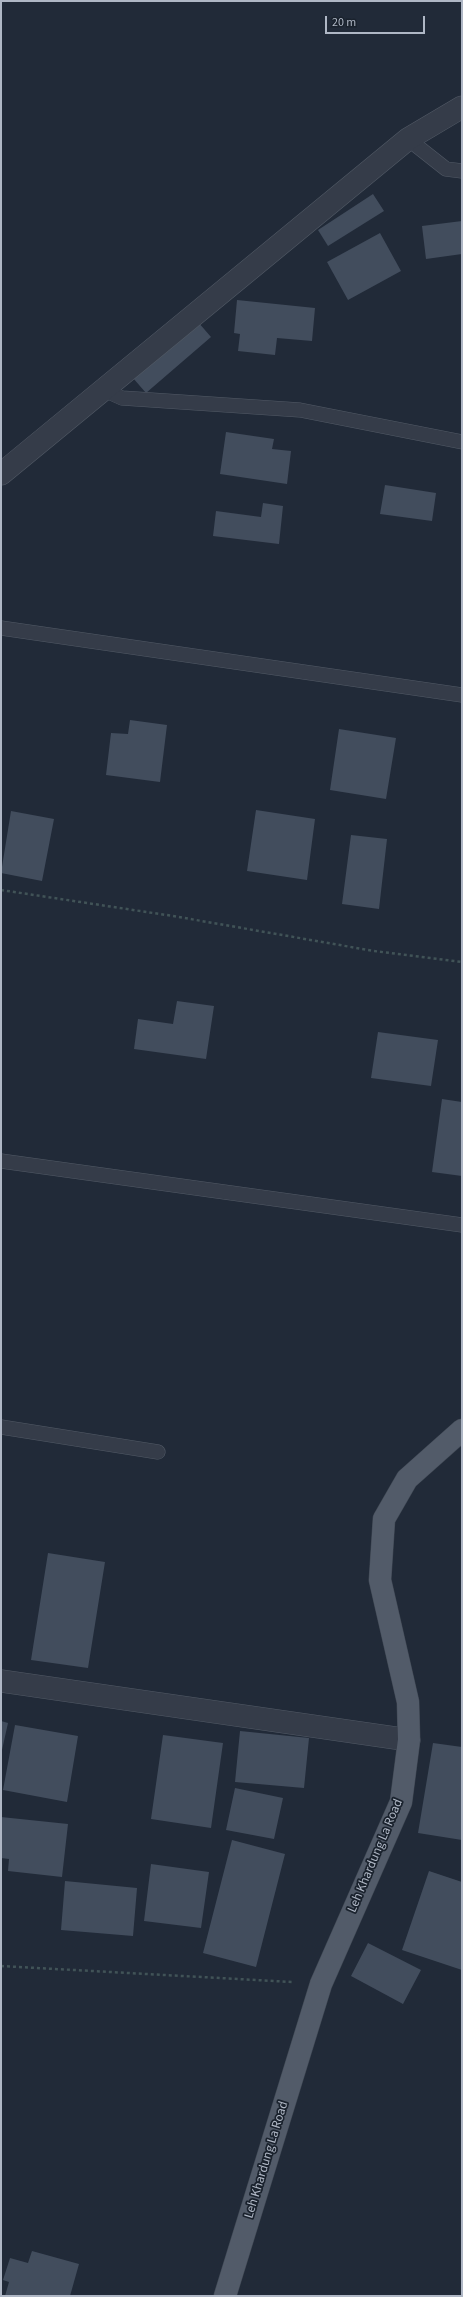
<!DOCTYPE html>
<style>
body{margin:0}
#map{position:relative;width:463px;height:2297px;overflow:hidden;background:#212a38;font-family:"Source Sans 3",sans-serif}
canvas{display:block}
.frame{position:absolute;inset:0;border:2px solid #afb7c5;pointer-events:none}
.scale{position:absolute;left:325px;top:16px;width:100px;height:18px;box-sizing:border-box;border:2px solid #afb7c5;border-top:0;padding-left:5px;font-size:12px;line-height:14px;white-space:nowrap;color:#afb7c5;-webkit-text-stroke:3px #1a222d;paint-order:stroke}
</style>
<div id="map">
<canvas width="463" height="2297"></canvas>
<div class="frame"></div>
<div class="scale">20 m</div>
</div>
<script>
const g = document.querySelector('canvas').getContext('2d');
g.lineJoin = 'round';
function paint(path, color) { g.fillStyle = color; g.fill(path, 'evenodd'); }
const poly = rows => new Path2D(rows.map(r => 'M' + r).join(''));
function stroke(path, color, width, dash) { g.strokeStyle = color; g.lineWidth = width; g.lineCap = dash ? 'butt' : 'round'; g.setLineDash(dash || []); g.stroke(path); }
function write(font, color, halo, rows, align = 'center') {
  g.font = font + ' "Source Sans 3",sans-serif'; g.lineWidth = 3.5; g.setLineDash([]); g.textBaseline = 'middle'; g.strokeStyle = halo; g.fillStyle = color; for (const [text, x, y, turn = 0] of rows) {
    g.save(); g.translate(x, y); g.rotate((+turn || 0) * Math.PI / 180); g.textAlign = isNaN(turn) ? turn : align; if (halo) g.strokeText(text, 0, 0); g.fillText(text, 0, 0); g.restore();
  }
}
paint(poly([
 [373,194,384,211,328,246,318,230],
 [462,221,462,254,426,259,422,226],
 [380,233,401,271,348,300,327,262],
 [237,300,315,308,312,341,277,338,275,355,238,351,240,334,234,333],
 [198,322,211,337,146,393,133,378],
 [226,432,274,439,272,449,291,451,287,484,220,474],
 [385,485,436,493,432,521,380,514],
 [263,503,283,506,279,544,213,536,216,511,261,517],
 [130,720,167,725,160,782,106,775,111,733,128,734],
 [339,729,396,738,386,799,330,790],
 [256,810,315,819,307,880,247,871],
 [11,811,54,819,42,881,1,873],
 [351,835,387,839,379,909,342,904],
 [177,1001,214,1006,206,1059,134,1049,138,1019,173,1024],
 [378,1032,438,1040,431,1086,371,1078],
 [442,1099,462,1102,462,1176,432,1172],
 [48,1553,105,1562,88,1668,31,1660],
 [1,1721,8,1723,2,1750,1,1750],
 [15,1725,78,1736,67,1802,3,1790],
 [240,1731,309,1738,304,1788,235,1782],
 [163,1735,223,1743,211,1828,151,1819],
 [433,1743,462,1747,462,1840,418,1833],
 [235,1788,283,1798,274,1839,226,1830],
 [1,1817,68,1824,62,1877,8,1871,9,1859,1,1858],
 [232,1840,285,1854,256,1967,203,1953],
 [151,1864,209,1872,201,1928,144,1921],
 [429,1871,462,1882,462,1970,402,1950],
 [65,1881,137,1888,133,1936,61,1930],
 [368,1943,421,1970,403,2004,351,1976],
 [32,2251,79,2264,70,2296,5,2296,9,2282,3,2280,10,2258,28,2263]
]), '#424d5d');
const lane = poly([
 [408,139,446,169,462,171],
 [102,389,122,398,300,410,462,442],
 [1,628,462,695],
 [1,1161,462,1225],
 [1,1427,158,1452]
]);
const street = poly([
 [1,474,408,139,462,107],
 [1,1681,409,1740]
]);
const primary = poly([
 [225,2296,321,1984,401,1802,409,1740,408,1702,380,1580,384,1519,407,1479,462,1430]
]);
stroke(lane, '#525a66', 15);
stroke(street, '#525a66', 23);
stroke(primary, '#3e4652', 23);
stroke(poly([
 [1,890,173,916,374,951,462,962],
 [1,1966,292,1982]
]), '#415357', 2.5, [3, 3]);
stroke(lane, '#353c49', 14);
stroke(street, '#353c49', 22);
stroke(primary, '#525b69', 22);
write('13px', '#afb7c5', '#1a222d', [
 ["Leh Khardung La Road",376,1856,-67],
 ["Leh Khardung La Road",267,2160,-73]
]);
</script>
